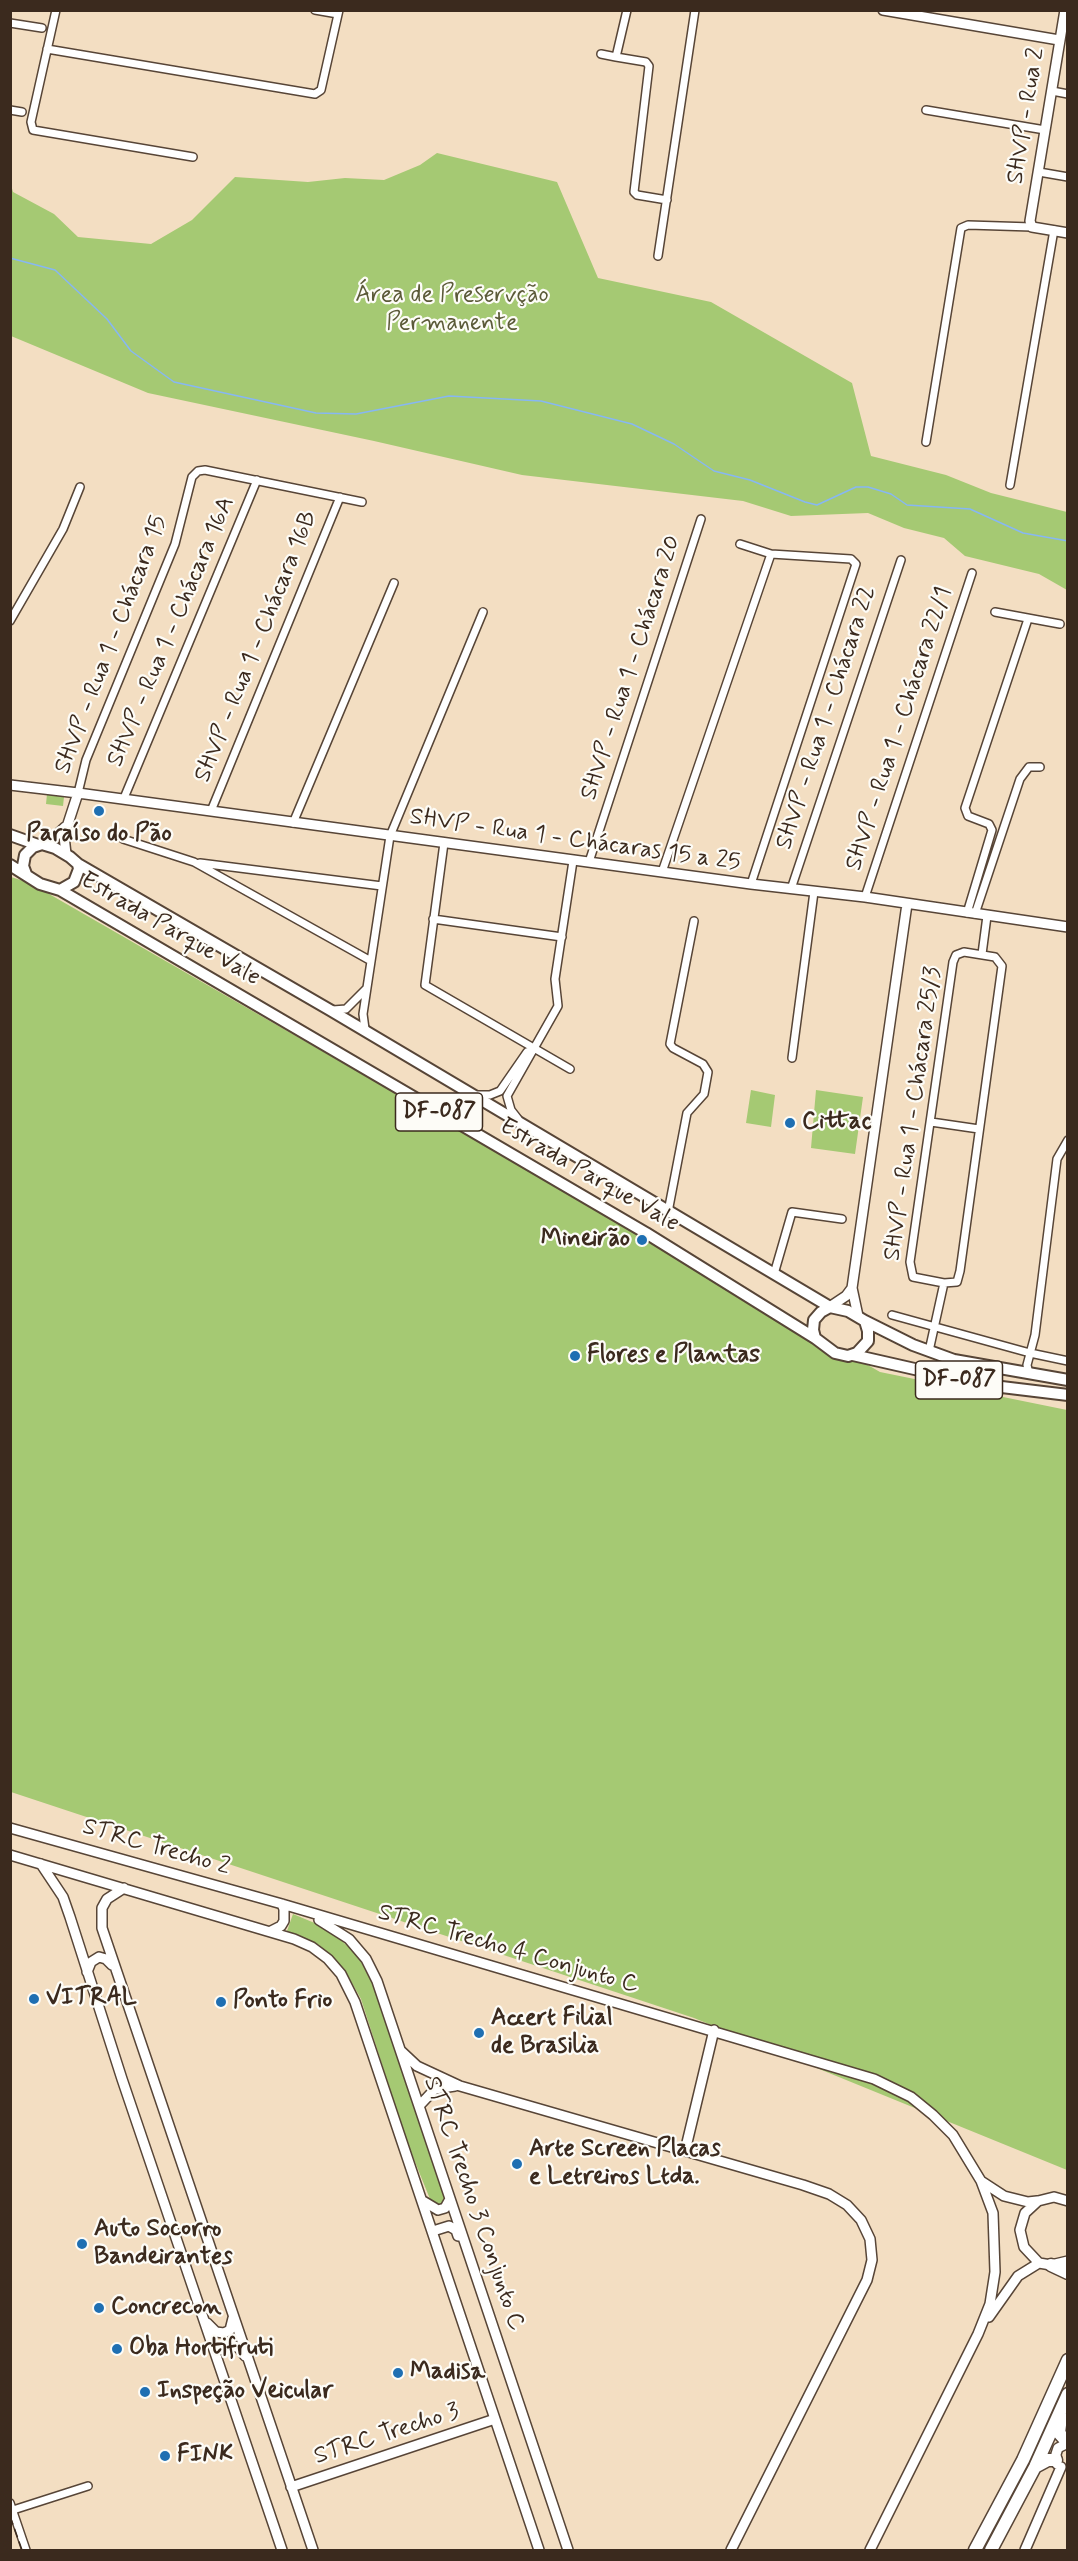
<!DOCTYPE html>
<meta charset="utf-8">
<style>
body{margin:0}
#map{position:relative;width:1078px;height:2561px;overflow:hidden;background:#f3dec2;font-family:Mynerve,sans-serif}
canvas{display:block}
.frame{position:absolute;inset:0;border:12px solid #3b2a1e;pointer-events:none}
</style>
<div id="map">
<canvas width="1078" height="2561"></canvas>
<div class="frame"></div>
</div>
<script>
const g = document.querySelector('canvas').getContext('2d');
g.lineJoin = 'round';
function paint(path, color) { g.fillStyle = color; g.fill(path, 'evenodd'); }
const poly = rows => new Path2D(rows.map(r => 'M' + r).join(''));
function stroke(path, color, width, dash) { g.strokeStyle = color; g.lineWidth = width; g.lineCap = dash ? 'butt' : 'round'; g.setLineDash(dash || []); g.stroke(path); }
function write(font, color, halo, rows, align = 'center') {
  g.font = font + ' Mynerve,sans-serif'; g.lineWidth = 4.5; g.setLineDash([]); g.textBaseline = 'middle'; g.strokeStyle = halo; g.fillStyle = color; for (const [text, x, y, turn = 0] of rows) {
    g.save(); g.translate(x, y); g.rotate((+turn || 0) * Math.PI / 180); g.textAlign = isNaN(turn) ? turn : align; if (halo) g.strokeText(text, 0, 0); g.fillText(text, 0, 0); g.restore();
  }
}
paint(poly([
 [437,153,557,182,598,278,711,302,852,383,871,456,946,475,991,493,1067,512,1067,590,1039,574,965,556,944,538,904,528,868,513,791,516,743,501,522,475,374,441,148,393,11,336,11,185,13,192,54,214,78,237,151,244,192,220,235,177,308,182,345,178,384,180,420,165],
 [47,794,64,797,63,806,46,804],
 [11,877,30,883,880,1372,1067,1410,1067,2170,694,2018,11,1792],
 [751,1090,775,1095,771,1127,746,1123],
 [816,1090,863,1097,855,1154,811,1148],
 [293,1914,329,1929,358,1956,376,1991,446,2199,439,2206,432,2204,407,2142,361,1999,344,1969,319,1945,287,1931]
]), '#a5c973');
stroke(poly([
 [10,258,55,270,107,319,131,351,174,382,316,413,356,414,449,396,541,401,632,424,674,444,714,471,750,480,805,502,817,505,856,487,868,487,891,494,907,505,970,509,1023,533,1068,541]
]), '#87b7f3', 1.5);
const street = poly([
 [56,10,31,122,33,130,193,157],
 [315,10,338,14],
 [627,10,616,57,646,62,649,66,634,192,637,195,667,200],
 [10,23,42,28],
 [47,49,315,94,321,90,339,10],
 [601,54,616,57],
 [1052,91,1068,94],
 [10,110,22,112],
 [926,110,1045,130],
 [1039,172,1068,177],
 [658,256,695,10],
 [926,442,961,228,968,225,1032,227],
 [1010,485,1054,230],
 [740,544,771,554,851,559,856,564,751,884],
 [995,612,1060,624],
 [10,621,63,529,80,487],
 [78,793,86,760,175,544,192,477,198,471,205,470,362,502],
 [124,798,257,480],
 [211,811,340,497],
 [293,823,394,583],
 [123,839,194,862,371,961],
 [444,843,425,985,570,1069],
 [589,862,701,519],
 [200,863,382,886],
 [662,872,771,554],
 [791,889,901,560],
 [865,897,972,573],
 [967,913,992,830,989,824,968,816,965,808,1028,619],
 [975,914,1020,779,1029,767,1040,767],
 [433,919,562,937],
 [964,952,995,957,1002,966,960,1271,957,1282,944,1283,913,1277,910,1262,953,962,956,955,964,952],
 [982,954,987,916],
 [333,1010,346,1009,366,989],
 [365,1029,363,1014,390,836,483,612],
 [792,1058,814,892],
 [478,1095,490,1095,500,1091,527,1052],
 [518,1119,511,1110,507,1096,558,1006,555,979,573,861],
 [931,1122,979,1129],
 [668,1212,687,1113,704,1094,708,1072,703,1064,673,1048,670,1044,694,921],
 [774,1274,792,1212,842,1219],
 [892,1315,1030,1353,1068,1361],
 [929,1351,944,1283],
 [1029,1374,1027,1365,1035,1335,1057,1159,1068,1140],
 [10,2503,26,2550],
 [10,2511,88,2486]
]);
const secondary = poly([
 [883,10,1059,40],
 [1065,10,1030,221,1032,227,1068,233],
 [10,785,78,793],
 [46,845,65,827],
 [66,854,64,836,78,793,751,884,865,897,1068,927],
 [831,1306,846,1296,852,1288],
 [858,1316,852,1288,907,904],
 [10,1828,282,1904,874,2079,911,2097,933,2115,953,2135,981,2181,993,2213,995,2272,990,2304,978,2334,870,2550],
 [10,1855,294,1939,312,1947,328,1959,341,1974,355,2002,539,2550],
 [41,1864,63,1897,70,1917,122,2079,282,2550],
 [124,1888,107,1899,102,1908,102,1928,313,2550],
 [319,1920,349,1939,366,1959,377,1981,568,2550],
 [271,1931,281,1926,284,1921,284,1909,282,1904],
 [87,1972,91,1962,99,1957,106,1959,112,1965],
 [401,2051,417,2066,460,2086,803,2185,829,2194,847,2205,861,2220,870,2239,872,2260,867,2280,731,2550],
 [419,2106,435,2089,455,2086],
 [685,2151,714,2030],
 [981,2181,1004,2196,1028,2202,1037,2201],
 [423,2201,438,2210,445,2208,450,2199],
 [1068,2201,1054,2197,1038,2201,1025,2213,1020,2230,1024,2247,1039,2263,1051,2265,1068,2261],
 [433,2231,449,2226,456,2230,458,2236],
 [989,2317,1018,2276,1039,2263],
 [207,2323,216,2332,224,2333,230,2330,233,2318],
 [216,2351,232,2345,239,2348,245,2356],
 [1057,2464,1056,2454,1058,2448,1068,2443],
 [291,2487,495,2419],
 [1025,2550,1061,2467]
]);
const primary = poly([
 [10,835,38,845],
 [78,864,330,1010,830,1307],
 [10,865,40,884,60,890,74,882,79,869,78,864,70,857,55,848,42,844,33,847,25,855,23,866,26,874],
 [60,890,646,1233,815,1338],
 [830,1307,848,1311,865,1321,868,1331,868,1341,857,1353,848,1356,835,1353,815,1338,813,1330,814,1320,821,1312,830,1307],
 [865,1321,913,1345,954,1360,1068,1380],
 [853,1355,985,1385,1068,1395]
]);
const highway = poly([
 [1051,2265,1068,2273],
 [1061,2417,1059,2433,1068,2443],
 [1035,2467,1048,2460,1056,2460],
 [975,2550,1023,2460,1068,2360],
 [991,2550,1035,2467,1068,2394]
]);
stroke(street, '#574537', 10);
stroke(secondary, '#574537', 12);
stroke(primary, '#574537', 14);
stroke(highway, '#574537', 15);
stroke(street, '#fff', 7);
stroke(secondary, '#fff', 9);
stroke(primary, '#fff', 10);
stroke(highway, '#fff', 12);
stroke(poly([
 [10,2516,22,2550]
]), '#3b2a1e', 1.5, [9, 4.5]);
for (const [x, y, r, color] of [
 [99,811,6,"#1f6fb2"],
 [790,1123,6,"#1f6fb2"],
 [642,1240,6,"#1f6fb2"],
 [575,1356,6,"#1f6fb2"],
 [34,1999,6,"#1f6fb2"],
 [221,2002,6,"#1f6fb2"],
 [479,2033,6,"#1f6fb2"],
 [517,2164,6,"#1f6fb2"],
 [82,2244,6,"#1f6fb2"],
 [99,2308,6,"#1f6fb2"],
 [117,2349,6,"#1f6fb2"],
 [398,2373,6,"#1f6fb2"],
 [145,2392,6,"#1f6fb2"],
 [165,2456,6,"#1f6fb2"]
]) { const dot = new Path2D(); dot.arc(x, y, r, 0, 2 * Math.PI); g.fillStyle = color; g.fill(dot); stroke(dot, '#fdfcf7', 2); }
for (const [x, y, w] of [
 [439,1112,87],
 [959,1380,87]
]) { const box = new Path2D(); box.roundRect(x - w / 2, y - 19, w, 38, 4.5); g.fillStyle = '#fdfcf7'; g.fill(box); stroke(box, '#3b2a1e', 1.5); }
write('bold 22px', '#3b2a1e', null, [
 ["DF-087",439,1112],
 ["DF-087",959,1380]
]);
write('24px', '#3b2a1e', '#fdfcf7', [
 ["SHVP - Rua 2",1027,116,-81],
 ["SHVP - Rua 1 - Chácara 16A",172,632,-67],
 ["SHVP - Rua 1 - Chácara 15",112,645,-69],
 ["SHVP - Rua 1 - Chácara 16B",257,647,-68],
 ["SHVP - Rua 1 - Chácara 20",632,668,-72],
 ["SHVP - Rua 1 - Chácara 22",827,718,-72],
 ["SHVP - Rua 1 - Chácara 22/1",900,729,-72],
 ["SHVP - Rua 1 - Chácaras 15 a 25",575,841,8],
 ["Estrada Parque Vale",170,930,30],
 ["SHVP - Rua 1 - Chácara 25/3",914,1114,-82],
 ["Estrada Parque Vale",589,1176,30],
 ["STRC Trecho 2",156,1848,16],
 ["STRC Trecho 4 Conjunto C",508,1950,16],
 ["STRC Trecho 3 Conjunto C",473,2204,71],
 ["STRC Trecho 3",387,2435,-18]
]);
write('24px', '#5b5a38', '#fdfcf7', [
 ["Área de Preservção",452,296],
 ["Permanente",452,324]
]);
write('bold 24px', '#3b2a1e', '#fdfcf7', [
 ["Paraíso do Pão",99,835,"center"],
 ["Cittac",802,1123],
 ["Mineirão",630,1240,"right"],
 ["Flores e Plantas",587,1356],
 ["VITRAL",46,1999],
 ["Ponto Frio",233,2002],
 ["Accert Filial",491,2019],
 ["de Brasilia",491,2047],
 ["Arte Screen Placas",529,2150],
 ["e Letreiros Ltda.",529,2178],
 ["Auto Socorro",94,2230],
 ["Bandeirantes",94,2258],
 ["Concrecon",111,2308],
 ["Oba Hortifruti",129,2349],
 ["Madisa",410,2373],
 ["Inspeção Veicular",157,2392],
 ["FINK",177,2456]
], 'left');
</script>
